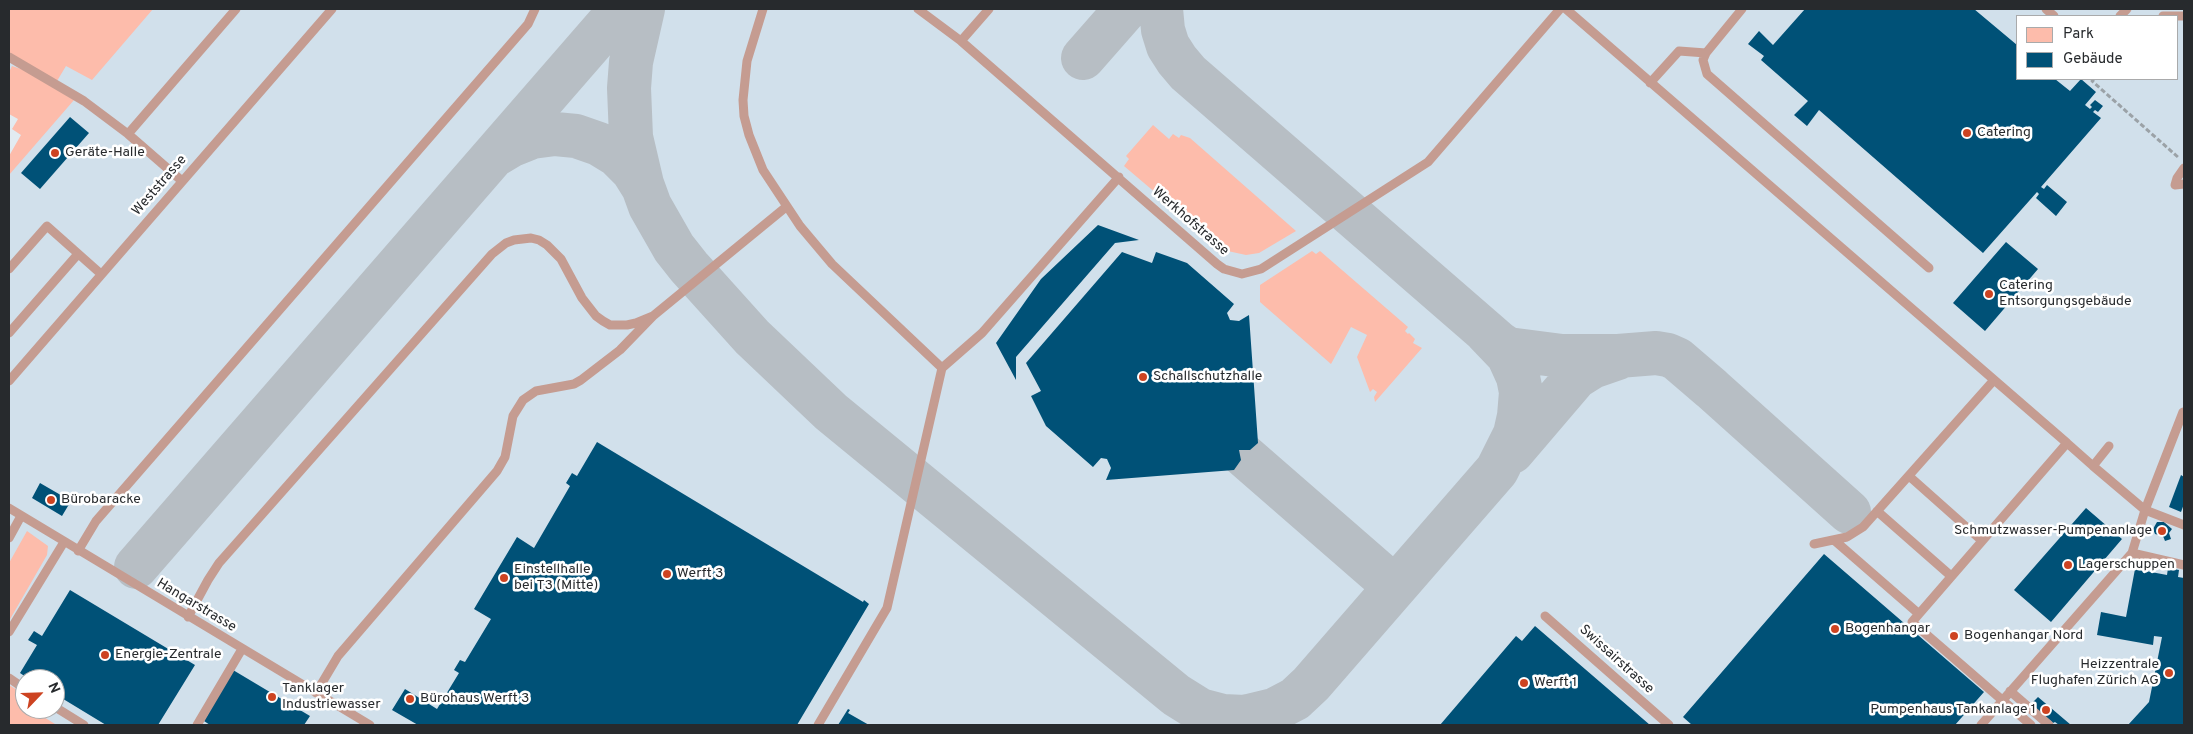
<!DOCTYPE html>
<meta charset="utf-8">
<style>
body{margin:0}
#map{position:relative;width:2193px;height:734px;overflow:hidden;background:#e2ebf1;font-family:Overpass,sans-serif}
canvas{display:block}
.frame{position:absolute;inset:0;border:10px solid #272a2d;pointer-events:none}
.legend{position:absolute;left:2016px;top:15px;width:162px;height:65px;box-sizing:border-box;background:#fff;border:1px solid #a9aaab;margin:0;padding:6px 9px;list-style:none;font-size:15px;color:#272a2d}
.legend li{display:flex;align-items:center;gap:10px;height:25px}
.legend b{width:25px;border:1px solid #a9aaab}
.north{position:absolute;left:15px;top:669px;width:50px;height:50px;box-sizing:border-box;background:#fff;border:1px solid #a9aaab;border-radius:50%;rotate:66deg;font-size:14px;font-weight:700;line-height:20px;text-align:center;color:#272a2d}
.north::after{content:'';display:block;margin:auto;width:18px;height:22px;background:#cd4321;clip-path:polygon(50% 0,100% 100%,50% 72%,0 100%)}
</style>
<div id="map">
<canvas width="2193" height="734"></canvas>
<div class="frame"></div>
<ul class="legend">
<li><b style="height:14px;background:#fdbcab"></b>Park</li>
<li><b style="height:14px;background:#005177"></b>Gebäude</li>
</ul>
<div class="north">N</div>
</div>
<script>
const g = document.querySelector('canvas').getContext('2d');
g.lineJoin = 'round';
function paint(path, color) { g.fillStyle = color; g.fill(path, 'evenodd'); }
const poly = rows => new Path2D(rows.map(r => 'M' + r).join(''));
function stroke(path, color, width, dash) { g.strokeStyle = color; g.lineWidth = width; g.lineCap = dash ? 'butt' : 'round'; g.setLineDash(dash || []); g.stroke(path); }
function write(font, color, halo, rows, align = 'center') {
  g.font = font + ' Overpass,sans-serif'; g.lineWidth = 5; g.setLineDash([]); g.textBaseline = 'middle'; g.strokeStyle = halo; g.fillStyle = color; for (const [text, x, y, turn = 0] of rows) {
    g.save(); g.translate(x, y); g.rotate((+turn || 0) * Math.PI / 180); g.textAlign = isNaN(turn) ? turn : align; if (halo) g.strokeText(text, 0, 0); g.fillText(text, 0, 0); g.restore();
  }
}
paint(poly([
 [9,9,2184,9,2184,725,9,725,9,159,37,112,9,95],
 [2017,16,2177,16,2177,79,2017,79],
 [25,679,55,679,55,709,25,709]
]), '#d1e0eb');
paint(poly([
 [9,9,153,9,92,80,66,66,57,81,9,53],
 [12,66,24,70,74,100,9,175,9,156,21,135,12,129,18,119,9,114,9,72],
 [1153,125,1169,139,1173,134,1179,138,1181,135,1190,138,1296,231,1259,253,1246,255,1223,250,1124,166,1129,159,1126,156],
 [1312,251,1316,254,1320,251,1408,327,1405,331,1408,334,1409,333,1415,339,1413,343,1422,348,1375,402,1374,397,1377,392,1373,389,1370,392,1357,357,1367,335,1351,327,1331,364,1260,302,1260,285],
 [27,531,48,546,47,555,9,621,9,563],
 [9,685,25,695,25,709,31,709,55,724,55,725,9,725]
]), '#fdbcab');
stroke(poly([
 [643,9,631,62,629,88,631,137,642,184,650,206,674,248,689,267,752,337,831,412,1176,695,1200,710,1223,716,1245,717,1274,710,1295,699,1311,684,1497,470,1515,434,1519,416,1521,392,1518,377,1508,355,1486,332],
 [1161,9,1163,30,1168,46,1177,60,1188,73,1499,343,1508,349,1562,356,1618,356,1656,353,1668,355,1677,359,1712,389,1849,512],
 [1083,58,1126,9],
 [497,154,512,145,532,137,555,134,576,136,599,144,617,155,633,171,643,187],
 [1194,412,1395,587],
 [1512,452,1576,377,1592,367,1618,358],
 [136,567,621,9]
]), '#b7bec4', 44);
paint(poly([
 [1805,9,1974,9,2017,45,2017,79,2055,79,2070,91,2081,79,2096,92,2085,105,2090,109,2092,107,2090,105,2095,100,2103,106,2098,112,2095,110,2093,112,2101,118,2041,187,2044,189,2047,185,2067,202,2056,216,2036,198,2039,194,2037,192,1983,253,1819,110,1807,126,1794,115,1808,101,1761,60,1764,56,1748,44,1759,31,1773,45],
 [70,117,89,133,40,189,21,173],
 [1098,225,1139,240,1115,243,1016,357,1016,380,996,343,1041,279],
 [2006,242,2038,269,1985,331,1953,303],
 [1122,252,1152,263,1156,252,1187,263,1234,304,1227,313,1230,320,1239,321,1249,315,1258,443,1250,450,1239,450,1241,460,1234,470,1106,480,1111,468,1107,459,1101,458,1093,467,1046,426,1031,396,1041,391,1026,363],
 [597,442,863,602,864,600,869,604,797,725,418,725,392,710,405,689,437,709,459,673,454,670,460,660,465,662,491,619,474,609,517,537,534,548,570,486,566,483,572,473,577,476],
 [2181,475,2184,477,2184,504,2181,512,2169,507],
 [40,483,71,501,62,516,32,498],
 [2086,508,2122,539,2051,622,2014,590],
 [2157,522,2164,522,2172,529,2169,533,2171,539,2165,541,2163,536,2155,534,2153,529],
 [1824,554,1984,692,1955,725,1692,725,1683,717],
 [2168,568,2179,570,2178,577,2184,578,2184,725,2128,725,2149,702,2162,637,2154,636,2153,645,2097,635,2101,612,2126,617,2135,569,2167,575],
 [70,590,195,665,158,725,106,725,55,694,55,679,29,679,20,673,37,645,28,640,34,631,42,636],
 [1535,626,1650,725,1440,725,1516,636,1522,641],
 [233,670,310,716,304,725,210,725,204,721],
 [2038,697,2071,725,2059,725,2055,722,2053,723,2031,704],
 [848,709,850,710,848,713,869,725,838,725]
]), '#005177');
stroke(poly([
 [2094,79,2092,81,2179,158]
]), '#9ba2a7', 3, [5, 2.5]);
stroke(poly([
 [763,9,747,61,743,100,744,116,749,135,763,170,800,226,832,264,942,368],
 [918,9,961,41,1217,264,1224,269,1242,274,1261,269,1428,162,1560,9],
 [1566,9,2067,443,1912,622,2031,725],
 [1742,9,1706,53,1703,60,1707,74,1929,268],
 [2046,9,2054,16],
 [2120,16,2127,9],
 [2163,16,2184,16],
 [961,41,989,9],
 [9,57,84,101,128,134,182,181],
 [1650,83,1679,51,1706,53],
 [128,134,236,9],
 [2184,168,2177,178,2175,185,2184,184],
 [9,269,47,226,101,274],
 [653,316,786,207],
 [9,333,78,254],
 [9,381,332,9],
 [2183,412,2145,510,2184,525],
 [2067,443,2093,466],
 [1909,476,1981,540],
 [9,508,370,725],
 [1877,511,1951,576],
 [9,538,21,516],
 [1834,540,1919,614],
 [1814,544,1847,537,1863,527,1994,380],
 [78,551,96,521,528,24,535,9],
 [2132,553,2184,565],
 [1545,616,1669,725],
 [188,617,208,580,219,563,492,254,506,243,514,240,531,238,539,240,547,245,561,259,582,298,596,316,603,321,610,325,627,325,636,323,653,316,620,350,581,380,574,384,536,391,523,400,513,416,505,457,497,471,338,656,316,693],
 [9,632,64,542],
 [9,678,25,689],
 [2010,691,2049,725],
 [55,707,84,725],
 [197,725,242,649],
 [818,725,887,608,942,368,982,333,1119,177],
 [1981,725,2132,553,2145,510,2093,466,2109,446]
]), '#c59c91', 9);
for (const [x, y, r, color] of [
 [1967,133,5,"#cd4321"],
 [55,153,5,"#cd4321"],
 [1989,294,5,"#cd4321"],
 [1143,377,5,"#cd4321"],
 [51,500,5,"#cd4321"],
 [2162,531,5,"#cd4321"],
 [2068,565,5,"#cd4321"],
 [667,574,5,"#cd4321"],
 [504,578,5,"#cd4321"],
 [1835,629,5,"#cd4321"],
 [1954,636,5,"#cd4321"],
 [105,655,5,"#cd4321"],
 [2169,673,5,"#cd4321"],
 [1524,683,5,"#cd4321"],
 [272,697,5,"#cd4321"],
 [410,699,5,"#cd4321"],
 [2046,710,5,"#cd4321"]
]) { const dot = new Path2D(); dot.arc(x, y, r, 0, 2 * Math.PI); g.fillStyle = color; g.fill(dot); stroke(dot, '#fff', 2); }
write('14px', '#272a2d', '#fff', [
 ["Catering",1977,133],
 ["Geräte-Halle",65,153],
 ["Catering",1999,286],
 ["Entsorgungsgebäude",1999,302],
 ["Schallschutzhalle",1153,377],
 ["Bürobaracke",61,500],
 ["Schmutzwasser-Pumpenanlage",2152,531,"right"],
 ["Lagerschuppen",2078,565],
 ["Einstellhalle",514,570],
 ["bei T3 (Mitte)",514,586],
 ["Werft 3",677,574],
 ["Bogenhangar",1845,629],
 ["Bogenhangar Nord",1964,636],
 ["Energie-Zentrale",115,655],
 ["Heizzentrale",2159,665,"right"],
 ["Flughafen Zürich AG",2159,681,"right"],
 ["Werft 1",1534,683],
 ["Tanklager",282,689],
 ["Industriewasser",282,705],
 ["Bürohaus Werft 3",420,699],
 ["Pumpenhaus Tankanlage 1",2036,710,"right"]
], 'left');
write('14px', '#272a2d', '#fff', [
 ["Weststrasse",160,186,-49],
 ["Werkhofstrasse",1190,222,41],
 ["Hangarstrasse",196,606,31],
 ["Swissairstrasse",1616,660,42]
]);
</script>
